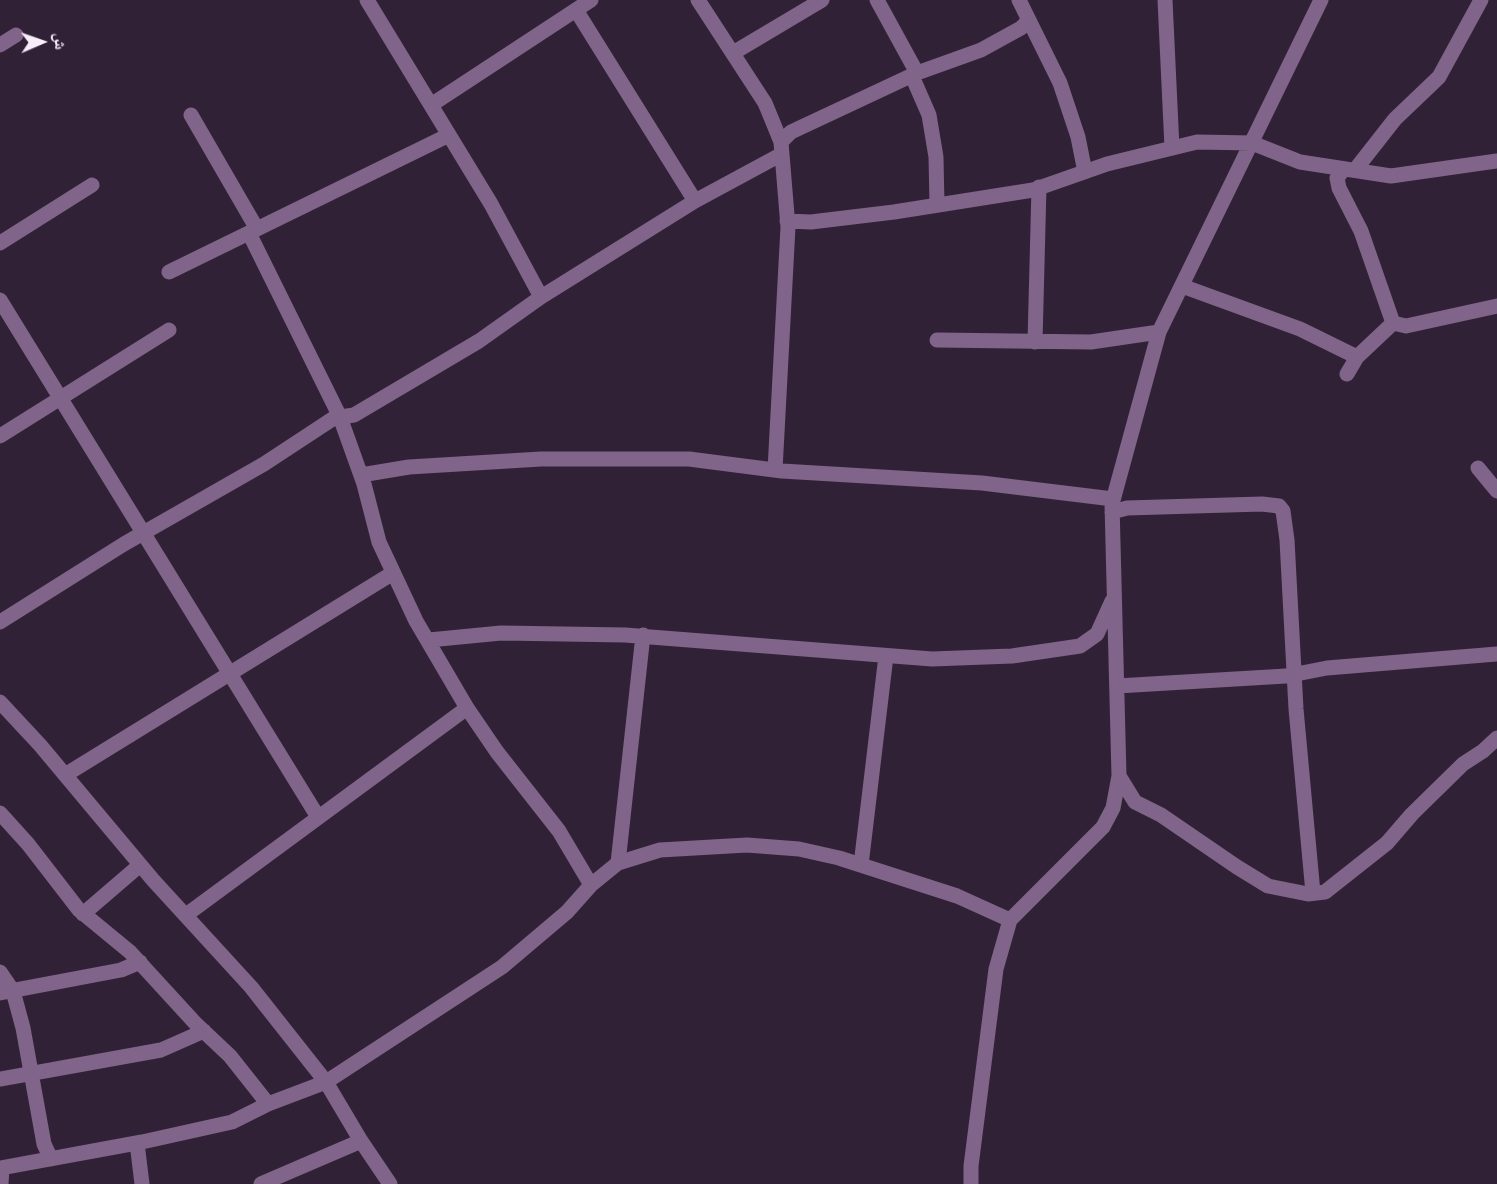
<!DOCTYPE html>
<meta charset="utf-8">
<style>
body{margin:0}
#map{position:relative;width:1497px;height:1184px;overflow:hidden;background:#312136;font-family:"Roboto Condensed","Noto Naskh Arabic",sans-serif}
canvas{display:block}
.north{position:absolute;left:12px;top:12px;width:60px;height:60px;-webkit-text-stroke:4px #312136;paint-order:stroke;rotate:88deg;font-size:16px;font-weight:700;line-height:24px;text-align:center;color:#f7edfb}
.north::after{content:'';display:block;margin:auto;width:21px;height:27px;background:#f7edfb;clip-path:polygon(50% 0,100% 100%,50% 72%,0 100%)}
</style>
<div id="map">
<canvas width="1497" height="1184"></canvas>
<div class="north">ش</div>
</div>
<script>
const g = document.querySelector('canvas').getContext('2d');
g.lineJoin = 'round';
const poly = rows => new Path2D(rows.map(r => 'M' + r).join(''));
function stroke(path, color, width, dash) { g.strokeStyle = color; g.lineWidth = width; g.lineCap = dash ? 'butt' : 'round'; g.setLineDash(dash || []); g.stroke(path); }
stroke(poly([
 [367,0,491,204,541,297],
 [698,0,765,103,781,142],
 [877,0,917,73],
 [1019,0,1060,83,1078,137,1085,172],
 [1165,0,1172,148],
 [576,10,695,201],
 [0,45,16,35],
 [733,53,822,0],
 [912,76,929,115,936,157,937,205],
 [431,105,591,0],
 [191,115,257,229],
 [1344,169,1337,178,1339,188,1361,231,1393,323,1406,326,1497,306],
 [1355,170,1395,119,1439,77,1481,0],
 [787,221,811,222,894,212,1033,190,1107,164,1197,142,1252,143,1300,162,1391,176,1497,161],
 [249,233,340,417,364,484,379,542,416,621,467,708,497,752,559,831,591,885],
 [0,243,92,185],
 [169,272,449,135],
 [1182,286,1300,329,1357,357],
 [0,300,318,817],
 [937,340,1091,342,1159,332],
 [1035,342,1039,187],
 [1347,374,1357,357,1393,323],
 [0,436,169,330],
 [1478,468,1497,491],
 [775,470,788,227,781,142,791,132,917,73,981,50,1021,28,1029,20],
 [361,475,409,467,541,459,689,459,782,471,982,483,1113,499],
 [1112,512,1127,508,1262,504,1279,506,1283,511,1287,540,1296,709,1313,893],
 [0,622,124,544,264,464,334,418,354,415,479,341,541,297,695,201,782,154],
 [429,640,501,633,625,635,932,659,1012,656,1080,646,1097,634,1112,601],
 [1117,686,1286,676,1327,668,1497,654],
 [0,702,40,745,153,880,251,987,326,1082,361,1141,390,1184],
 [65,775,393,573],
 [1119,776,1135,802,1161,815,1237,867,1268,886,1308,894,1325,892,1387,843,1412,814,1463,764,1483,751,1497,738],
 [0,813,28,844,79,910,130,952,196,1024,230,1056,268,1104],
 [618,863,643,635],
 [861,865,886,656],
 [83,914,140,865],
 [186,915,467,708],
 [0,972,13,991,23,1028,44,1144,51,1159],
 [0,993,121,970,140,962],
 [0,1079,161,1050,204,1031],
 [137,1143,142,1184],
 [0,1168,142,1142,232,1122,268,1104,326,1082,502,967,567,912,591,885,618,863,660,850,747,845,799,849,839,858,957,896,1010,920],
 [1,1184,2,1168],
 [261,1184,361,1141],
 [971,1184,971,1166,996,969,1010,920,1103,827,1113,808,1119,776,1112,504,1159,332,1321,0]
]), '#806489', 15);
</script>
